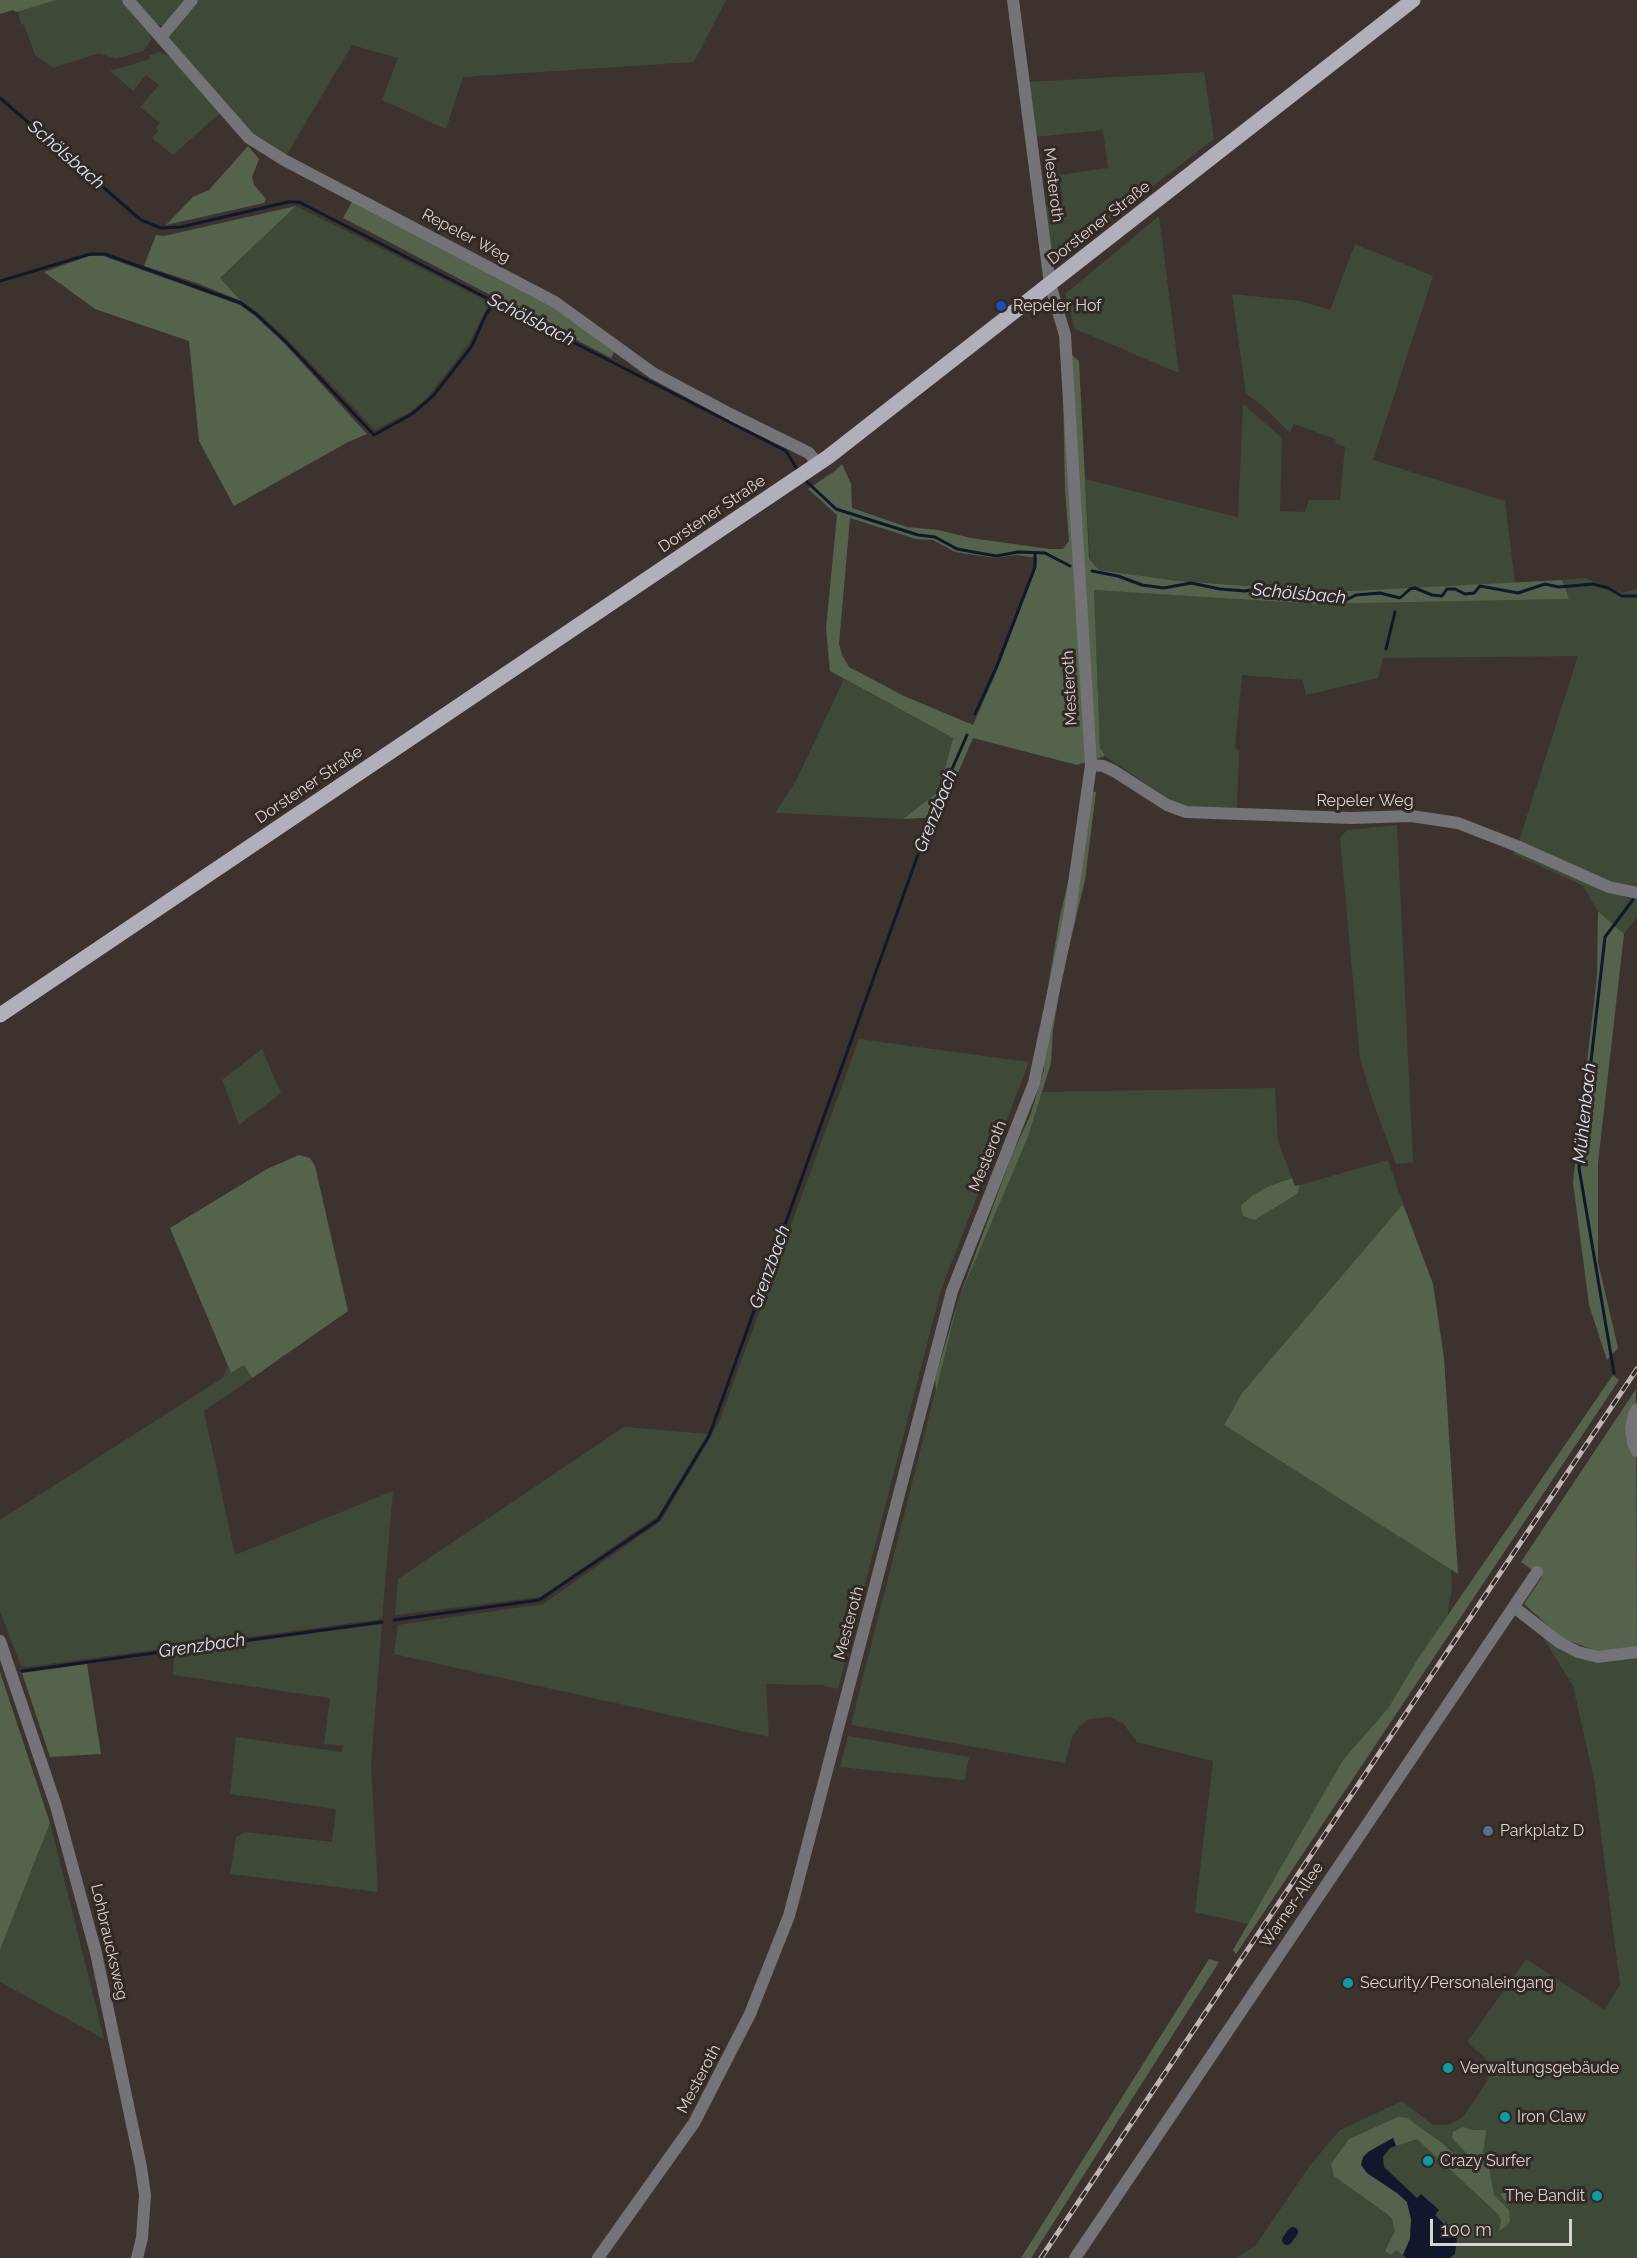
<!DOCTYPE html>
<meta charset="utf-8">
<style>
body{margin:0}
#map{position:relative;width:1637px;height:2258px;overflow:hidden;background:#3d332e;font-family:Raleway,sans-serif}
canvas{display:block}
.scale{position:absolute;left:1430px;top:2219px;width:142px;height:27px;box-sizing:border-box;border:3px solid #d9d3cf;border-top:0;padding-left:8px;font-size:18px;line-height:21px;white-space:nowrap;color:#d9d3cf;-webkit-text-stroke:4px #322924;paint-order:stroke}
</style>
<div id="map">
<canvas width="1637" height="2258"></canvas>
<div class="scale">100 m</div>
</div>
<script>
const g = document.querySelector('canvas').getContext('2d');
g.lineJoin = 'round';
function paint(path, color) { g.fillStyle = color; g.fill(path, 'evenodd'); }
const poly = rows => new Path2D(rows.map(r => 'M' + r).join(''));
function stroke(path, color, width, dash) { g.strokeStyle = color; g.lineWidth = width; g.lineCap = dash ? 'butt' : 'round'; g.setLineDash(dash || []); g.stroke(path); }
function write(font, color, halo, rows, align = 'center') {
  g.font = font + ' Raleway,sans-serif'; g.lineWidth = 6; g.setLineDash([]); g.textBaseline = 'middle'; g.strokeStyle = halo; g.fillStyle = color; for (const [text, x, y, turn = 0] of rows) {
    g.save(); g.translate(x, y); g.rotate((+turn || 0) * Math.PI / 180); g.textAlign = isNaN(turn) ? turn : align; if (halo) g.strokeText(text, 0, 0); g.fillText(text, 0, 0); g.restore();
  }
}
paint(poly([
 [57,0,125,0,150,30,151,39,148,45,143,51,116,59,99,53,53,68,35,55,24,24,21,25,18,11],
 [133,0,190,0,164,26,154,24],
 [198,0,726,0,694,62,463,77,446,129,382,100,398,58,352,45,284,159,250,133,167,37],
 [160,52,172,58,220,113,173,155,152,138,158,131,156,128,160,123,140,107,159,85,146,75,133,91,110,71,147,60,150,58,148,56],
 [1204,72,1214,139,1118,213,1054,266,1045,206,1063,203,1059,175,1108,168,1103,130,1035,137,1029,82],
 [296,206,490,302,468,345,428,397,410,412,375,430,287,339,257,312,241,301,220,278],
 [1159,216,1179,373,1075,329,1065,294],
 [1355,244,1433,276,1373,460,1505,501,1515,583,1331,592,1178,581,1099,570,1090,558,1085,479,1238,517,1243,404,1282,438,1280,511,1305,512,1309,500,1340,500,1345,447,1336,444,1335,439,1294,424,1290,433,1262,405,1246,394,1232,294,1301,301,1330,310],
 [1585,578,1623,593,1637,588,1637,889,1608,882,1519,841,1578,656,1383,658,1378,678,1306,695,1303,680,1242,675,1235,747,1239,752,1237,808,1186,806,1170,800,1105,756,1100,748,1094,590,1315,604,1569,599,1562,580],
 [844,679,953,738,939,791,903,819,775,813,797,779],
 [1397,825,1413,1162,1396,1164,1372,1099,1360,1058,1340,838,1347,830],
 [1515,849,1630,899,1637,890,1637,917,1624,934,1598,911,1582,885,1513,854],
 [859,1039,1029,1062,941,1290,838,1689,822,1685,766,1684,769,1737,394,1654,398,1625,543,1604,661,1521,719,1422],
 [262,1049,281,1093,239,1125,222,1080],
 [1275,1088,1278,1141,1292,1178,1269,1186,1253,1195,1255,1220,1297,1194,1300,1185,1388,1160,1403,1204,1242,1393,1224,1425,1451,1569,1452,1588,1447,1617,1417,1660,1389,1707,1343,1760,1248,1924,1195,1912,1213,1761,1137,1742,1123,1723,1111,1717,1089,1719,1079,1727,1072,1737,1065,1763,851,1725,958,1301,1028,1137,1042,1092],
 [244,1365,252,1378,204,1411,235,1555,393,1491,382,1619,27,1667,21,1666,0,1611,0,1520,224,1377,227,1366,231,1373],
 [624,1427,708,1434,658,1516,540,1597,395,1615,398,1579],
 [382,1624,371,1765,378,1892,230,1874,236,1837,246,1832,332,1842,336,1809,230,1794,236,1737,342,1752,343,1746,324,1744,330,1698,173,1675,174,1652],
 [1540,1633,1575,1657,1599,1663,1637,1657,1637,2258,1236,2258,1256,2245,1311,2164,1340,2130,1402,2101,1433,2125,1449,2125,1463,2117,1487,2081,1489,2069,1488,2061,1467,2042,1526,1959,1605,2010,1620,1984,1594,1779,1573,1686],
 [848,1736,969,1757,965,1780,840,1767],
 [50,1823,104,2039,0,1982,0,1950]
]), '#3e4938');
paint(poly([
 [0,0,57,0,16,12,13,10,0,14],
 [248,146,259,159,252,177,254,185,266,199,264,203,166,225,193,197,209,190],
 [352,202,552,306,614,352,611,358,343,218],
 [296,206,220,278,241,301,197,283,144,266,156,235,164,236],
 [89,256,103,256,240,305,255,316,284,343,367,434,348,442,234,506,199,441,189,341,95,309,44,272],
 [1072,355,1079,361,1089,558,1099,570,1178,581,1331,592,1562,580,1569,599,1315,604,1094,590,1100,748,1105,756,1077,765,973,738,939,817,903,819,939,791,953,738,830,671,826,628,837,515,808,489,835,471,842,464,851,484,852,508,907,527,938,530,971,538,1050,549,1063,549,1069,541,1065,490,1063,391],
 [850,518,916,539,933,540,955,552,995,558,1016,555,1037,558,1036,568,998,668,973,725,904,696,849,667,842,655,839,644],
 [1082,790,1096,792,1085,880,1062,977,1053,1030,1051,1063,1028,1137,958,1301,936,1391,935,1379,958,1301,1012,1155,1030,1116,1044,1070,1041,1028,1060,916,1084,815],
 [1598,911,1624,934,1598,1163,1598,1262,1618,1348,1607,1360,1589,1305,1573,1182,1597,976],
 [299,1155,310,1158,315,1166,348,1311,252,1378,244,1365,231,1373,170,1228,267,1169],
 [1292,1178,1295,1186,1300,1185,1297,1194,1255,1220,1243,1216,1241,1206,1253,1195,1269,1186],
 [1403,1204,1433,1284,1444,1358,1458,1574,1224,1425,1242,1393],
 [1613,1375,1619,1380,1236,1954,1233,1950,1343,1760,1389,1707,1417,1660],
 [1636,1389,1637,1646,1599,1652,1562,1638,1524,1604,1542,1577,1521,1562],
 [87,1664,101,1754,50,1757,22,1673],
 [0,1672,50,1823,0,1950],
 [1209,1959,1219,1962,1031,2258,1021,2258],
 [1398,2117,1407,2118,1442,2143,1457,2157,1469,2162,1482,2161,1488,2164,1494,2195,1509,2210,1510,2222,1505,2227,1499,2231,1501,2221,1499,2215,1417,2139,1396,2146,1393,2138,1373,2149,1367,2173,1397,2193,1407,2202,1411,2219,1410,2239,1403,2255,1396,2250,1391,2255,1385,2251,1395,2231,1392,2219,1387,2214,1334,2176,1331,2164,1349,2139],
 [1463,2127,1472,2130,1486,2130,1483,2154,1472,2156,1467,2154,1452,2138,1453,2132],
 [1515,2188,1518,2199,1517,2200,1511,2200,1509,2206,1500,2194]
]), '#55634c');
paint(poly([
 [1393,2138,1396,2146,1390,2148,1383,2157,1384,2167,1417,2198,1421,2194,1439,2210,1435,2215,1457,2237,1455,2254,1450,2258,1406,2258,1403,2255,1410,2239,1411,2219,1407,2202,1397,2193,1367,2173,1361,2165,1363,2157,1368,2152]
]), '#10192c');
stroke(poly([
 [0,98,141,220,161,228,181,227,288,202,299,202,786,451,798,471],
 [0,281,90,254,105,254,241,303,256,314,285,341,374,435,412,414,433,396,472,346,486,314,495,302],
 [804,479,836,509,918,535,935,537,957,549,996,556,1018,552,1045,553,1070,566],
 [1092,571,1118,576,1142,585,1164,588,1191,583,1220,589,1245,591,1256,589,1291,596,1320,593,1330,599,1344,601,1356,595,1380,593,1400,598,1410,589,1415,588,1432,595,1442,596,1447,589,1455,589,1465,594,1474,593,1480,586,1518,593,1545,584,1559,587,1593,584,1608,588,1622,596,1637,596],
 [1386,649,1395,612],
 [975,714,996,668,1035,567,1035,554],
 [1614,1373,1579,1168,1605,937,1635,897],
 [394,1620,539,1600,658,1520,709,1436,934,810,967,735],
 [22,1671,382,1622]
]), '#10192c', 3);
stroke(poly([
 [1287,2240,1293,2232]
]), '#10192c', 10);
stroke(poly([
 [128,0,249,138,284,160,555,302,653,373,732,415,809,453,818,464],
 [161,37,192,0],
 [1091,765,1103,766,1114,771,1167,805,1186,812,1351,818,1411,816,1458,823,1517,846,1609,887,1637,893],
 [1637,1409,1634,1414,1631,1428,1633,1443,1637,1451],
 [1514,1607,1559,1642,1578,1652,1598,1657,1637,1652],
 [0,1641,56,1806,96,1953,141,2167,145,2195,142,2238,137,2258],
 [598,2258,694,2123,750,2014,789,1916,952,1291,1034,1083,1069,918,1091,765,1065,335,1050,284,1013,0],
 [1075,2258,1537,1572]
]), '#737378', 12);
stroke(poly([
 [0,1015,828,457,1413,0]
]), '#b1afb9', 15);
const rail = poly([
 [1041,2258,1637,1369]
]);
stroke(rail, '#bcb5b1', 5);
stroke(rail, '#322924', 3, [9]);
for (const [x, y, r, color] of [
 [1001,306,6,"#1a4fb4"],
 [1488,1831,6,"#5c6f8a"],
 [1348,1983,6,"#0f9aa8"],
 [1448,2068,6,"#0f9aa8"],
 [1505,2117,6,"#0f9aa8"],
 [1428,2161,6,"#0f9aa8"],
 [1597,2196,6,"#0f9aa8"]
]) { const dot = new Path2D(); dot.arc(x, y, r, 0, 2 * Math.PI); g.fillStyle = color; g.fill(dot); stroke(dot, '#322924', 2); }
write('16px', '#d9d3cf', '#322924', [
 ["Mesteroth",1053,185,83],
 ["Dorstener Straße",1099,223,-38],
 ["Repeler Weg",466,236,28],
 ["Dorstener Straße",712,514,-34],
 ["Mesteroth",1070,688,-93],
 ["Dorstener Straße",309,785,-34],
 ["Repeler Weg",1365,801],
 ["Mesteroth",988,1156,-68],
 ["Mesteroth",849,1623,-75],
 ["Warner-Allee",1292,1905,-56],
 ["Lohbraucksweg",109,1942,77],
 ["Mesteroth",699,2079,-62]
]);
write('16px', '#d9d3cf', '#322924', [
 ["Repeler Hof",1013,306],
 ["Parkplatz D",1500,1831],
 ["Security/Personaleingang",1360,1983],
 ["Verwaltungsgebäude",1460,2068],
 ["Iron Claw",1517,2117],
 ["Crazy Surfer",1440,2161],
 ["The Bandit",1585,2196,"right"]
], 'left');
write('italic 18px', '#dae3f6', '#322924', [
 ["Schölsbach",66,155,41],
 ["Schölsbach",531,320,27],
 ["Schölsbach",1299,594,5],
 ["Grenzbach",936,811,-68],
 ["Mühlenbach",1585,1113,-84],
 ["Grenzbach",770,1267,-70],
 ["Grenzbach",202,1646,-8]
]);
</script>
